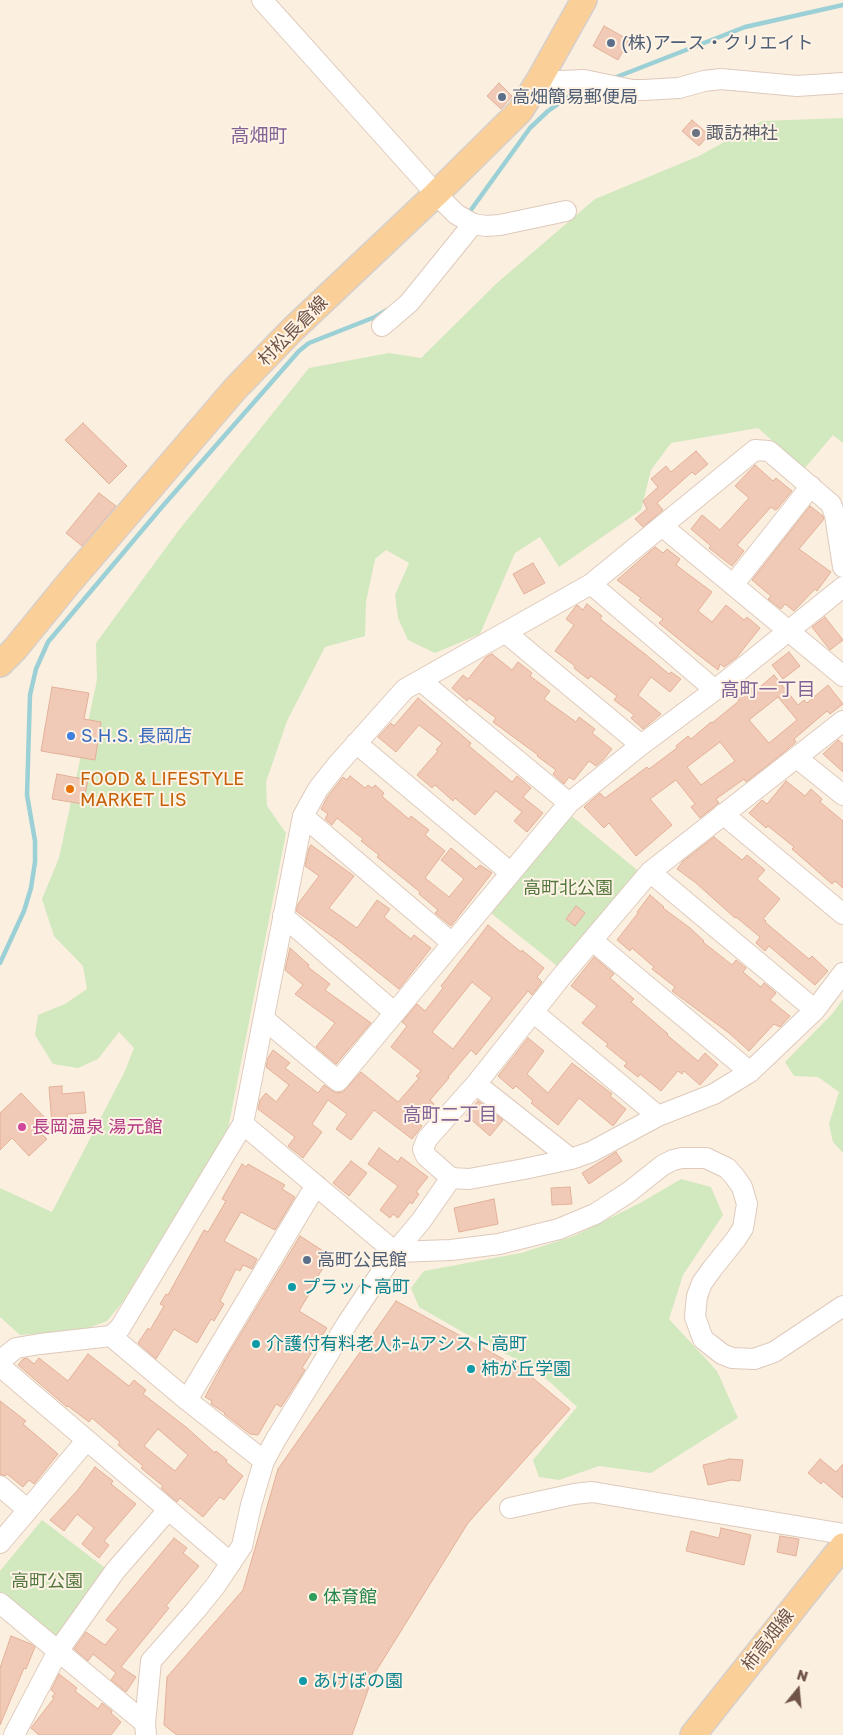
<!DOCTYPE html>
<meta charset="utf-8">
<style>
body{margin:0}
#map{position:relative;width:843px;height:1735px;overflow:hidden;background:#fbefdf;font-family:"Golos Text",sans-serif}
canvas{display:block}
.north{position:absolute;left:773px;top:1665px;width:50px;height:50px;-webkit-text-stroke:4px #fff3e5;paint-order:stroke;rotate:17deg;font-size:14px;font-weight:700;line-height:20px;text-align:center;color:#715448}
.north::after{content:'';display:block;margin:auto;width:18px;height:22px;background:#715448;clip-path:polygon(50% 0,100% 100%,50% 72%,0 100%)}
</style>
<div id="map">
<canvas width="843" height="1735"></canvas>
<div class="north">N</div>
</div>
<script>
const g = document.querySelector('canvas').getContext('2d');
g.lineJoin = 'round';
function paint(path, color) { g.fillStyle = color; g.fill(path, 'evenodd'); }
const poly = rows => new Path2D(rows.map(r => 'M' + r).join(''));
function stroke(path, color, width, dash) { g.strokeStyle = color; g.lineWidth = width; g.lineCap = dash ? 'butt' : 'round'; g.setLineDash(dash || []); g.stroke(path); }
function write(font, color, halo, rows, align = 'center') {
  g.font = font + ' "Golos Text","Noto Sans JP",sans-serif'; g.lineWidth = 4; g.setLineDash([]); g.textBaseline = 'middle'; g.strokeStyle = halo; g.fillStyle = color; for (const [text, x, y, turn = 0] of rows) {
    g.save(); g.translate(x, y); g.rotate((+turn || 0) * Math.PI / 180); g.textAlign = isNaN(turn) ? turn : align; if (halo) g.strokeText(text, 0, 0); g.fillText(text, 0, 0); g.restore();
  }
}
paint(poly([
 [843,118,843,443,833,435,804,469,758,428,671,443,651,470,641,510,559,567,540,537,515,553,480,634,435,653,408,640,398,618,395,595,409,563,386,550,375,559,366,602,365,636,325,647,287,721,266,782,267,806,286,833,228,1129,122,1303,107,1321,83,1330,20,1335,0,1317,0,1188,52,1212,125,1071,134,1048,119,1032,98,1059,78,1068,53,1064,35,1035,38,1015,65,1004,87,989,83,966,54,936,42,899,59,858,97,680,96,643,179,530,309,368,389,353,421,358,497,283,595,199,699,156,762,121],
 [568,813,642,874,561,969,487,910],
 [843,999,843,1153,833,1142,829,1124,839,1092,818,1077,794,1076,785,1062,833,1013],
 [681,1179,711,1187,723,1215,683,1275,669,1319,717,1371,738,1418,651,1473,599,1466,559,1480,539,1477,533,1460,577,1407,551,1383,526,1364,468,1335,419,1307,411,1288,424,1271,521,1253,574,1236,642,1202],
 [42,1520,109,1571,52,1643,0,1599,0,1571]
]), '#d2e8bf');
stroke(poly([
 [614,78,745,27,843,5],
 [468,214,530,128,548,111,571,95,588,88],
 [0,963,24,911,31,888,35,862,35,841,27,795,30,695,36,669,48,642,161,508,299,351,309,343,375,317,387,310]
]), '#9bd0d6', 4.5);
const building = poly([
 [604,26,629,40,618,60,593,46,604,26],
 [499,83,512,96,501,109,487,96,499,83],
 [692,120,709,135,699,146,682,131,692,120],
 [83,423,127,466,109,484,65,440,83,423],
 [696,451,708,464,695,475,692,472,657,503,663,510,643,527,635,519,647,509,643,501,658,487,651,479,666,466,671,472,696,451],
 [755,465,773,481,776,478,792,491,777,509,775,510,771,507,737,545,744,551,732,566,709,548,711,546,691,529,702,515,720,530,749,498,735,486,755,465],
 [99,493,116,506,82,546,66,533,99,493],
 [810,506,823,516,824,519,799,549,831,572,817,591,815,589,794,611,785,604,781,609,768,599,771,596,752,580,810,506],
 [655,547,663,553,667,549,680,559,676,565,712,592,698,611,712,622,726,605,744,620,747,617,760,628,737,657,724,667,720,664,718,670,696,653,659,623,663,619,639,600,641,598,617,580,655,547],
 [533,563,545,583,524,594,513,574,533,563],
 [587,604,602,616,600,619,645,654,669,674,671,672,681,679,670,692,651,677,638,695,661,714,643,729,631,718,634,715,614,700,617,696,591,676,588,679,574,668,575,666,555,651,574,625,566,619,576,606,577,605,583,610,587,604],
 [825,617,843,640,830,650,812,627,825,617],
 [789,652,800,666,783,679,772,665,789,652],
 [492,654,512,670,518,662,532,673,530,676,550,691,544,699,576,722,579,717,595,729,592,733,612,749,603,760,596,766,589,761,574,780,569,777,564,784,553,774,556,770,537,756,538,755,493,722,496,718,469,698,467,701,452,688,463,675,468,679,486,657,492,654],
 [774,675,798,705,804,700,807,703,828,685,843,704,830,714,827,711,794,739,796,742,782,754,746,782,744,779,716,799,719,803,700,818,691,807,695,804,676,780,650,799,672,825,636,856,609,823,604,828,584,807,600,793,605,798,647,767,649,769,677,748,676,746,688,736,691,739,711,722,712,723,739,701,737,698,751,688,754,692,774,675],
 [778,697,797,720,769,743,749,720,778,697],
 [720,742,735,761,701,785,687,767,720,742],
 [52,687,89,693,84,719,101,722,95,760,41,751,52,687],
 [418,698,471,743,469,746,512,782,517,776,531,788,523,797,543,813,527,832,514,821,522,812,496,791,475,815,455,798,453,801,435,785,432,788,417,775,438,751,436,750,442,743,419,725,396,752,378,737,391,723,394,726,418,698],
 [838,740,843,744,843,772,823,754,838,740],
 [57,774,88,780,83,804,52,799,57,774],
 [350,776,365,788,368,785,372,788,375,785,384,793,382,796,385,799,409,819,411,816,429,830,425,835,445,851,425,878,449,897,464,879,441,860,451,848,476,869,480,865,492,873,451,926,435,913,438,910,419,894,420,892,377,857,379,855,361,841,363,839,337,818,332,825,325,819,328,814,321,809,328,796,343,777,347,780,350,776],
 [786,781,805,796,811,789,822,799,820,802,843,821,843,888,835,881,832,884,792,849,794,847,768,826,766,828,749,813,762,800,767,804,786,781],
 [714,837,742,860,747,855,765,870,757,879,780,899,763,919,766,921,765,922,809,959,812,956,828,971,815,985,769,946,765,951,756,943,760,937,736,917,735,918,696,883,677,869,683,861,714,837],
 [311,845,354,876,329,908,357,928,377,900,390,909,384,917,411,939,414,935,431,948,399,989,340,942,296,911,298,904,319,876,305,866,309,848,311,845],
 [650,895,664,907,663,908,690,928,704,941,703,942,732,965,736,960,746,968,743,972,761,987,764,983,776,993,770,1000,790,1016,780,1027,774,1024,749,1051,729,1033,672,991,675,987,652,969,654,967,632,948,630,951,617,940,638,913,637,912,650,895],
 [576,906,585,913,575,926,566,919,576,906],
 [488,925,521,952,522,950,544,968,537,977,542,982,532,995,528,991,476,1055,471,1050,448,1077,449,1078,430,1100,434,1104,418,1123,422,1126,412,1139,374,1110,351,1140,336,1129,347,1114,328,1100,312,1124,322,1132,303,1158,288,1146,295,1137,258,1109,260,1100,266,1093,276,1102,289,1085,266,1067,268,1058,273,1050,290,1063,285,1068,318,1093,324,1085,336,1093,343,1092,361,1072,398,1102,419,1078,416,1076,421,1071,391,1047,407,1026,402,1022,417,1004,425,1011,443,988,441,986,488,925],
 [472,982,492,998,453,1049,432,1032,472,982],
 [290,948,309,965,308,967,330,984,325,990,371,1023,336,1064,316,1047,335,1023,295,994,303,985,285,970,290,948],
 [594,957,614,974,610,978,634,999,631,1002,668,1034,667,1035,698,1061,705,1053,718,1065,700,1085,684,1071,682,1074,678,1071,661,1091,640,1074,638,1077,624,1066,627,1063,606,1046,608,1044,582,1023,597,1006,571,986,594,957],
 [528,1038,544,1051,527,1074,548,1093,572,1063,612,1094,610,1096,626,1109,613,1126,579,1098,558,1125,531,1103,533,1101,516,1086,513,1089,498,1076,528,1038],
 [62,1086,62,1094,84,1092,86,1113,67,1114,68,1125,34,1127,47,1139,29,1156,12,1138,0,1150,0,1113,21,1093,52,1125,49,1087,62,1086],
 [478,1101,503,1120,490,1136,466,1115,478,1101],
 [379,1148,398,1162,401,1157,428,1177,416,1192,419,1194,412,1204,410,1202,398,1218,393,1214,390,1218,380,1210,398,1186,368,1164,379,1148],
 [616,1152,622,1161,589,1184,582,1173,616,1152],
 [351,1161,367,1173,349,1196,333,1183,351,1161],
 [242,1164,246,1167,248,1164,285,1185,282,1189,295,1197,275,1230,241,1212,224,1241,257,1259,252,1269,243,1265,240,1271,236,1269,220,1301,224,1304,214,1321,211,1319,197,1343,174,1329,156,1359,138,1343,148,1328,150,1330,164,1306,160,1304,166,1294,168,1295,204,1230,208,1232,226,1201,222,1199,242,1164],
 [570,1187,572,1204,552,1205,551,1188,570,1187],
 [494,1199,498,1224,459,1232,454,1208,494,1199],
 [300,1236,331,1256,312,1285,314,1286,299,1311,327,1328,302,1368,305,1370,281,1407,276,1404,258,1435,250,1434,224,1414,225,1413,211,1404,212,1401,205,1397,226,1358,300,1236],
 [396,1301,522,1369,570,1409,468,1523,373,1676,352,1735,177,1735,164,1725,167,1677,243,1590,278,1469,396,1301],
 [88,1354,129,1386,134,1380,146,1390,143,1394,186,1427,215,1453,216,1451,227,1460,226,1462,243,1476,224,1500,220,1497,203,1517,180,1498,177,1502,161,1488,163,1486,141,1468,143,1466,118,1445,120,1442,92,1418,89,1422,68,1406,67,1407,18,1365,23,1359,27,1358,34,1364,39,1358,68,1381,88,1354],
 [158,1429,188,1455,175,1471,144,1446,158,1429],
 [0,1401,26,1421,23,1424,58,1454,34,1484,29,1480,23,1487,7,1474,5,1476,0,1474,0,1401],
 [730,1459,743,1460,740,1481,731,1480,708,1485,703,1465,730,1459],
 [820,1459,836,1472,843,1464,843,1498,823,1481,821,1484,808,1473,820,1459],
 [95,1467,113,1481,111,1484,136,1504,104,1541,109,1545,99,1558,82,1544,94,1528,77,1514,64,1531,50,1520,77,1491,95,1467],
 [721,1528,751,1535,744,1565,686,1551,691,1531,719,1538,721,1528],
 [780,1536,799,1539,796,1556,777,1552,780,1536],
 [174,1538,187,1548,183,1553,199,1566,166,1606,169,1608,121,1667,136,1677,126,1692,111,1680,116,1673,93,1654,88,1661,74,1649,86,1632,105,1645,118,1629,106,1620,174,1538],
 [11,1636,31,1644,35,1647,26,1669,24,1668,0,1725,0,1668,11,1636],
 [59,1674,77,1688,75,1691,98,1709,102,1703,112,1711,111,1713,121,1722,111,1735,39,1735,31,1728,54,1698,52,1697,55,1693,51,1690,59,1674]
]);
paint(building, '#f0cab7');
stroke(building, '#e3b098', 1);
const minor = poly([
 [262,0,436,194,456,214,473,224],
 [538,82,584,80,632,90,644,90,679,88,704,81,721,79,797,86,843,83],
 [382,326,409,303,473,224,486,226,500,225,566,211],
 [662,526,843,676],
 [591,584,715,690],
 [733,585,811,486],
 [506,633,641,745],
 [421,681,569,803],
 [843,721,650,872,561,977,476,1084,427,1139,423,1149,426,1156,451,1178,469,1179,524,1169,571,1159,591,1152,658,1116,714,1094,750,1072,815,1010,843,973],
 [356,743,511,873],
 [797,758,843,795],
 [723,814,843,914],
 [303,816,452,943],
 [650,872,815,1010],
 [283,916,395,1013],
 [593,941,750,1072],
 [533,1012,658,1116],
 [264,1019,338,1081,569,803,641,745,715,690,843,587],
 [476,1084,571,1159],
 [243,1124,395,1252,421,1221,451,1178],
 [111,1336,187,1400,264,1461],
 [0,1361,16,1348,40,1344,111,1336,120,1328,243,1124,303,816,318,789,337,765,405,689,591,584,755,450,769,451,831,504,835,515,843,567],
 [0,1366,231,1563],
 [187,1400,316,1185],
 [0,1486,28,1510],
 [510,1508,574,1494,592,1492,843,1534],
 [0,1543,86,1441],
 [0,1603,145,1723],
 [14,1735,58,1651,115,1571,168,1510],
 [146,1735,145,1723,151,1661,196,1610,216,1585,242,1546,251,1505,264,1461,276,1439,348,1322,395,1252,451,1250,499,1244,559,1229,595,1214,629,1192,663,1165,673,1160,682,1158,706,1158,727,1168,735,1177,742,1187,747,1204,743,1228,736,1239,712,1269,702,1283,697,1296,695,1317,703,1339,722,1354,732,1358,754,1359,774,1352,843,1306]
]);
const major = poly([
 [0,664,15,649,68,584,235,389,292,330,436,194,520,111,538,82,584,0],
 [693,1735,843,1546]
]);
stroke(minor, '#dfcabc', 22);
stroke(major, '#d7cfcc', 28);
stroke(minor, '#fff', 20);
stroke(major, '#facf98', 25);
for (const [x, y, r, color] of [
 [611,43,5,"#5c6f8a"],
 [502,97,5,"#5c6f8a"],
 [696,133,5,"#6b7280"],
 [71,736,5,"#3f7fe0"],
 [70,789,5,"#e8710a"],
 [22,1127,5,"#d1479c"],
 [307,1260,5,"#5c6f8a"],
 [292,1287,5,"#0f9aa8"],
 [256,1344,5,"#0f9aa8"],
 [471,1369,5,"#0f9aa8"],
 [313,1597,5,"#2e9e5b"],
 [303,1681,5,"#0f9aa8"]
]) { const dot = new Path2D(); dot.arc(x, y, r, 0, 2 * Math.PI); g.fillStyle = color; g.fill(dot); stroke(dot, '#fff3e5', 2); }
write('18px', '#4e5e75', '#fff3e5', [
 ["(株)アース・クリエイト",621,43],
 ["高畑簡易郵便局",512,97],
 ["高町公民館",317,1260]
], 'left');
write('18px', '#5b616d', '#fff3e5', [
 ["諏訪神社",706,133]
], 'left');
write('18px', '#715448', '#fff3e5', [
 ["村松長倉線",293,331,-45],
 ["柿高畑線",768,1640,-52]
]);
write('18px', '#366cbe', '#fff3e5', [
 ["S.H.S. 長岡店",81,736]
], 'left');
write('18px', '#c56008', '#fff3e5', [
 ["FOOD & LIFESTYLE",80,779],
 ["MARKET LIS",80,800]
], 'left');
write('18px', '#547740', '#fff3e5', [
 ["高町北公園",568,888],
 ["高町公園",47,1581]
]);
write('18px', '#b23c85', '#fff3e5', [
 ["長岡温泉 湯元館",32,1127]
], 'left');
write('18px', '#0d838f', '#fff3e5', [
 ["プラット高町",302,1287],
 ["介護付有料老人ﾎｰﾑアシスト高町",266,1344],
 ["柿が丘学園",481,1369],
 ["あけぼの園",313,1681]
], 'left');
write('18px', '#27864d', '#fff3e5', [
 ["体育館",323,1597]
], 'left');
write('19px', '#816395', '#fff3e5', [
 ["高畑町",259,136],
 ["高町一丁目",768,690],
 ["高町二丁目",450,1115]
]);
</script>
